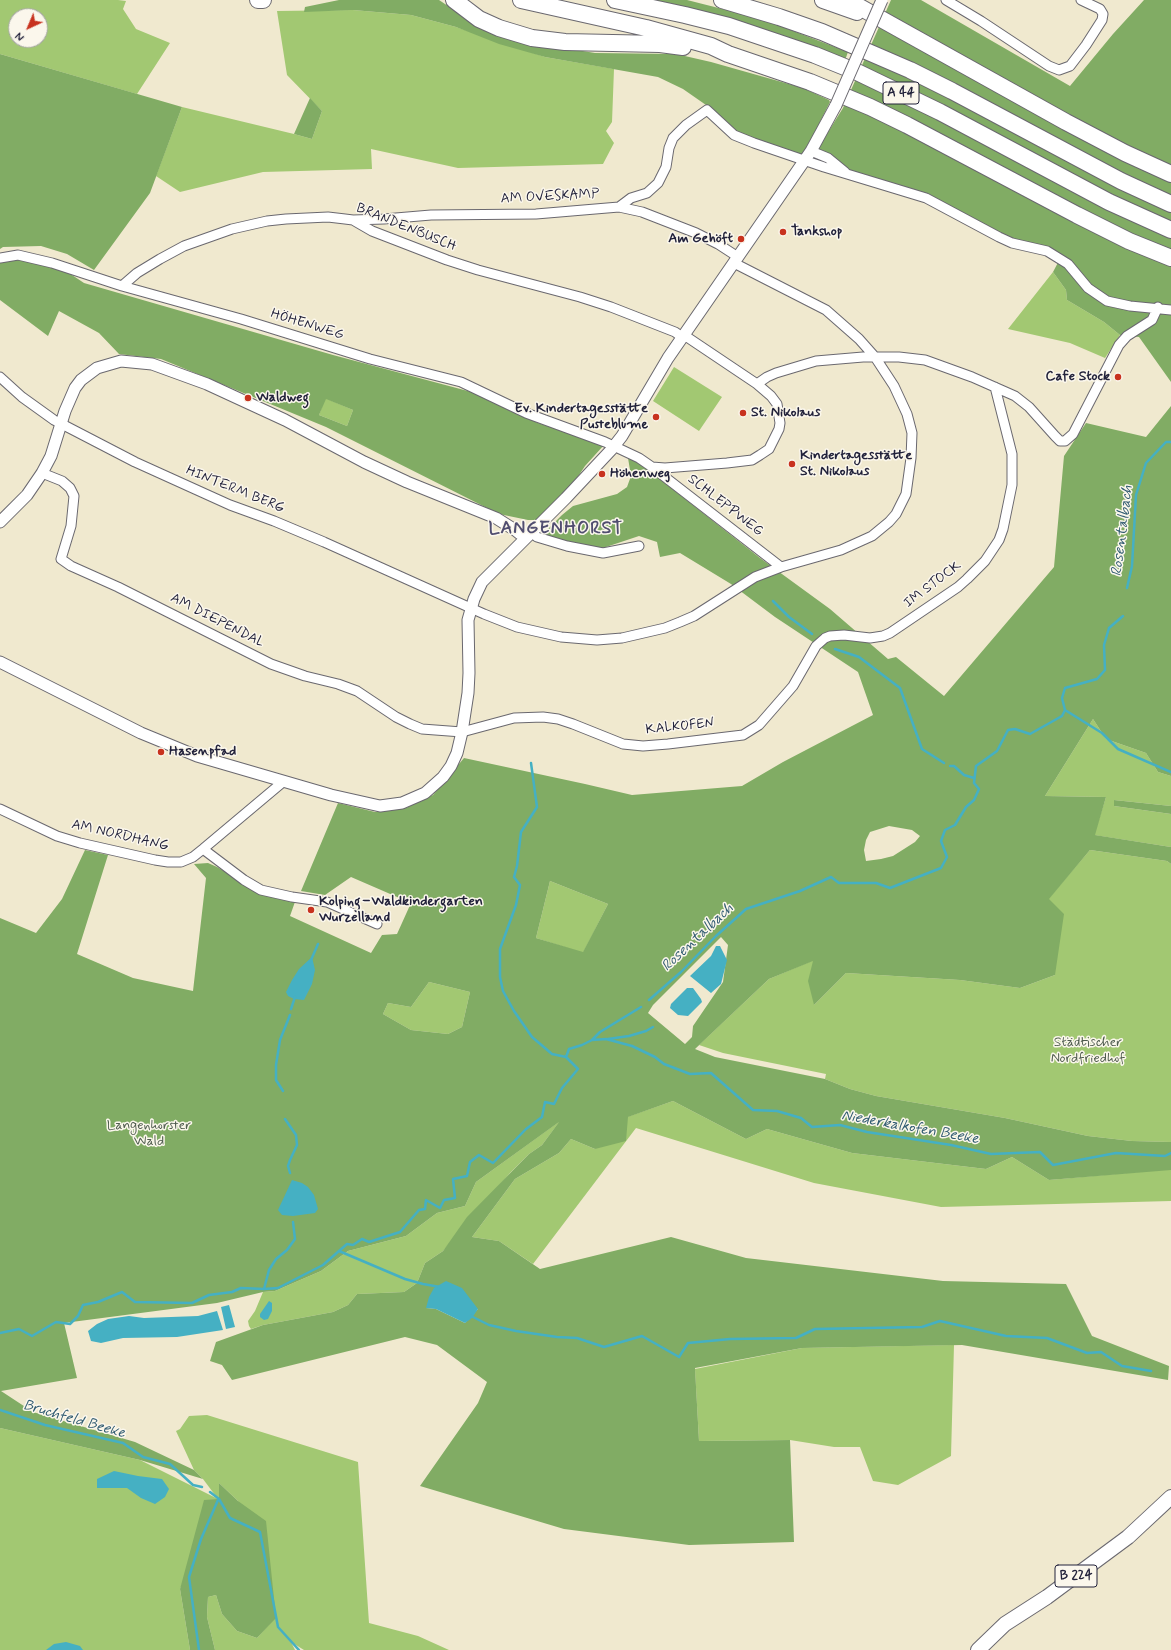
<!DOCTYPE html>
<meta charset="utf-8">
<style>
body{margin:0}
#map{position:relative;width:1171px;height:1650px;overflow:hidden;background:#f0e9cf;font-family:Mynerve,sans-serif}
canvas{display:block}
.north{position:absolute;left:8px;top:8px;width:40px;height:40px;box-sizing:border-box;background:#fbf7ec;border:1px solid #a4a2a5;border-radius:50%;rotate:224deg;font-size:11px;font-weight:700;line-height:16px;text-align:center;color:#22223b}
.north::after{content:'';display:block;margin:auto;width:14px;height:18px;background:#c8321e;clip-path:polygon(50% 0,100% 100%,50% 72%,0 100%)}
</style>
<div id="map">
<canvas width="1171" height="1650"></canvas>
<div class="north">N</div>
</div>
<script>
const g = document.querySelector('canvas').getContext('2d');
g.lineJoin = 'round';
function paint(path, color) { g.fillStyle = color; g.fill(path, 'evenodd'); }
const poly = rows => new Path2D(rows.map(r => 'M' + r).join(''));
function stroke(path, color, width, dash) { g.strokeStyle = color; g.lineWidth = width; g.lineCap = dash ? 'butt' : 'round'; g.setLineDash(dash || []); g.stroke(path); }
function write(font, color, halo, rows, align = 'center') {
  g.font = font + ' Mynerve,sans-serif'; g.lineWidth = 3; g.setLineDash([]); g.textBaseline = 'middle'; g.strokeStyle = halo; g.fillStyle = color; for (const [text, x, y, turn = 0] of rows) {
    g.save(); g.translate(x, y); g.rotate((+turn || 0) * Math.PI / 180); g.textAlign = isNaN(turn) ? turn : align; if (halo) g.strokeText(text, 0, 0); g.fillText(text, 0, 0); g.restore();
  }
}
paint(poly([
 [0,0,118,0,126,1,123,9,136,29,170,43,137,94,0,54],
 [16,16,40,16,40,40,16,40],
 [353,10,411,15,456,27,545,57,614,69,612,122,606,131,614,143,603,164,458,168,371,149,372,169,263,172,180,192,156,176,182,107,294,134,312,139,322,111,287,75,277,11],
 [1053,272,1066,290,1067,300,1104,322,1120,335,1105,358,1070,343,1008,329],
 [674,367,722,397,699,431,653,401],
 [325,398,353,410,347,426,319,415],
 [1093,719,1106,739,1146,753,1158,772,1171,776,1171,806,1114,800,1114,806,1171,814,1171,847,1094,835,1106,797,1045,796],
 [1090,850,1167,861,1171,864,1171,1142,1132,1141,1088,1136,1005,1118,876,1096,850,1089,825,1079,826,1074,723,1053,699,1045,769,979,814,960,814,1005,846,973,960,980,1020,988,1055,975,1048,899],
 [550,881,608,904,583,953,536,938],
 [429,982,470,992,462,1027,448,1034,411,1030,383,1014,388,1003,411,1007],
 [673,1101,746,1139,767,1129,852,1153,986,1169,1012,1157,1049,1180,1171,1169,1171,1201,941,1207,814,1183,636,1128,533,1264,499,1241,472,1237,515,1179,559,1153,571,1139,595,1149,627,1117],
 [560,1121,542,1145,529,1154,510,1173,443,1251,425,1263,417,1283,404,1292,357,1294,348,1305,333,1312,263,1325,251,1329,249,1326,248,1321,255,1311,263,1292,275,1291,321,1271,348,1251,406,1236,437,1213,465,1206,476,1182],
 [954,1345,951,1456,898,1485,873,1481,860,1447,834,1447,790,1440,699,1441,695,1369,802,1348],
 [207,1415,358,1462,369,1623,418,1636,449,1650,304,1650,291,1642,295,1650,215,1650,207,1617,208,1597,216,1595,222,1614,237,1631,257,1638,276,1617,238,1501,219,1483,219,1499,180,1589,190,1650,0,1650,0,1428,140,1460,218,1499,203,1479,194,1470,176,1431,180,1429,189,1416]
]), '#a2c872');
paint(poly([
 [339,0,439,0,463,16,534,43,595,53,676,54,711,62,803,88,829,100,830,102,803,156,739,133,706,105,683,89,658,77,545,57,499,44,456,27,411,15,353,10,304,12,305,7],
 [644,0,687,0,762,19,848,52,844,63],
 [891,0,921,0,1070,86,1113,34,1144,0,1171,0,1171,382,1139,337,1120,335,1104,322,1067,300,1066,290,1053,272,1062,255,1000,234,959,211,812,158,843,108],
 [0,54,182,107,150,193,94,270,67,254,41,246,3,247,0,249],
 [310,98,322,111,312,139,294,134],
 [11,258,51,261,84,283,333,355,479,394,538,423,604,445,585,466,573,484,536,520,528,520,499,514,326,427,161,359,119,354,99,333,59,311,48,336,0,300,0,262],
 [326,399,353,410,347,426,319,415],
 [1171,406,1171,776,1158,772,1146,753,1106,739,1093,719,1045,796,1106,797,1095,835,1171,847,1171,864,1167,861,1090,850,1049,899,1064,914,1055,975,1020,988,960,980,846,973,814,1005,808,981,813,961,769,979,695,1049,715,1057,825,1079,850,1089,876,1096,1005,1118,1088,1136,1132,1141,1171,1142,1171,1170,1049,1180,1012,1157,986,1169,852,1153,767,1129,746,1139,673,1101,628,1117,626,1141,595,1149,571,1139,559,1153,515,1179,472,1237,499,1241,540,1269,671,1237,746,1258,943,1281,1066,1284,1092,1336,1169,1366,1168,1380,962,1345,802,1348,695,1368,699,1441,790,1440,794,1542,689,1545,564,1529,420,1486,478,1403,487,1382,437,1345,405,1337,232,1380,222,1365,210,1361,216,1342,263,1325,333,1312,348,1305,357,1294,404,1292,417,1283,425,1263,443,1251,467,1217,529,1154,542,1145,559,1122,476,1182,465,1206,437,1213,406,1236,348,1251,321,1271,275,1291,263,1292,217,1303,64,1323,77,1378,1,1391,33,1412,135,1442,194,1470,203,1479,140,1460,0,1428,0,918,36,933,62,899,85,850,108,855,77,954,133,978,193,991,206,878,194,864,208,863,217,867,246,884,296,899,290,916,371,953,382,935,397,934,411,903,351,877,325,895,301,891,338,803,375,812,406,808,433,795,464,758,585,784,632,795,742,786,783,762,873,715,858,672,775,617,731,584,680,553,660,557,657,542,639,536,600,549,542,535,562,515,573,506,617,494,627,487,631,476,628,458,642,465,760,558,830,609,888,659,896,657,944,696,1054,567,1064,456,1086,423,1146,437],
 [889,826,912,830,920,836,915,842,893,856,881,859,866,861,864,850,866,840,870,832],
 [550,881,608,904,583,952,536,938],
 [721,937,728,945,723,982,693,1026,692,1037,685,1044,648,1013,653,1005],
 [429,982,470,992,462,1027,448,1034,411,1030,383,1014,388,1003,411,1007],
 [426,1308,478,1309,465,1323,436,1309],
 [1114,800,1171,806,1171,814,1114,806],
 [219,1483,238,1501,266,1521,276,1618,257,1638,237,1631,222,1614,216,1595,208,1597,207,1617,215,1650,190,1650,180,1589,204,1500,219,1499]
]), '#81ac64');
paint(poly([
 [716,946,720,946,727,960,721,984,711,993,690,976,711,956],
 [312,957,315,970,312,984,304,1000,294,999,288,996,286,992,292,980,299,969],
 [687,988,693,988,701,999,702,1002,688,1016,678,1015,670,1008,671,1004],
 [292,1180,302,1183,308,1187,314,1195,318,1209,315,1213,293,1216,282,1215,278,1210],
 [446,1281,462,1288,478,1309,472,1318,465,1323,436,1309,426,1308,429,1297,434,1288],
 [269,1301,272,1303,272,1311,268,1319,264,1320,260,1317,260,1314],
 [229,1305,235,1327,226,1329,221,1307],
 [217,1311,223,1330,177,1337,123,1338,101,1343,91,1341,88,1331,97,1324,108,1319,129,1316,144,1318,198,1316],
 [114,1471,138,1476,162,1479,169,1489,165,1497,155,1504,141,1498,127,1488,97,1488,97,1479],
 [66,1642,80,1646,83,1650,46,1650,54,1644]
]), '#45b0c3');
stroke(poly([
 [1127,588,1132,566,1136,495,1146,463,1166,442,1171,442],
 [773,601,789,617,812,634],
 [835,649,859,657,900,688,922,749,944,763],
 [1065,710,1102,733,1118,749,1171,772],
 [531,763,537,807,521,832,517,866,514,877,520,885,516,905,500,949,500,977,503,991,514,1011,532,1037,552,1054,566,1057],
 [950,766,954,766,964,775,974,778],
 [311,960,318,944],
 [649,1000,681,972,716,936,746,909,800,891,831,877,839,883,876,883,890,888,941,868,947,857,941,841,945,830,955,825,966,807,974,800,979,789,974,783,976,766,997,751,1008,730,1015,729,1030,734,1062,716,1065,710,1062,698,1065,688,1097,679,1105,670,1104,645,1109,628,1123,616],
 [291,1009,295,997],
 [608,1039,629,1036,646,1031,653,1027],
 [592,1040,606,1039,632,1046,655,1057,664,1064,690,1074,711,1073,753,1110,777,1111,801,1118,812,1127,840,1125,867,1132,951,1145,991,1154,1040,1152,1053,1165,1116,1153,1165,1156,1171,1153],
 [283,1091,276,1080,276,1065,280,1040,290,1015],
 [285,1119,296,1135,297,1145,290,1160,288,1166,290,1173],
 [339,1251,405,1279,423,1284,440,1287],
 [264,1289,269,1270,276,1259,287,1250,295,1239,293,1222],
 [471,1316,489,1325,516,1331,557,1337,577,1338,604,1347,642,1336,679,1357,688,1343,730,1339,796,1338,815,1329,922,1327,940,1321,1006,1336,1047,1338,1087,1353,1101,1352,1122,1366,1151,1371],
 [0,1333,19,1329,32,1336,56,1322,70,1324,78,1316,83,1305,98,1302,122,1292,135,1302,192,1303,209,1295,232,1292,241,1288,264,1289,278,1288,323,1265,347,1244,353,1245,362,1239,369,1242,400,1232,419,1210,425,1209,426,1200,440,1208,444,1200,455,1198,453,1179,467,1176,470,1162,479,1155,493,1163,526,1129,542,1117,545,1102,554,1104,562,1088,578,1069,566,1057,569,1049,582,1045,592,1040,600,1032,641,1007],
 [0,1410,45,1425,123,1443,143,1457,170,1464,193,1485,202,1487],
 [210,1492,219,1499,230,1518,260,1532,278,1627,299,1650],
 [199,1650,189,1577,201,1539,218,1500]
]), '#45b0c3', 2.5);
const minor = poly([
 [946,0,981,21,1049,66,1059,70,1070,66,1086,45,1102,20,1103,14,1100,9,1081,0],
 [811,151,828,158,845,172],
 [619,207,631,198,647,193,658,183,666,167,669,148,673,138,686,125,707,110,734,135,754,143,824,167,926,198,999,237,1012,243,1047,251,1068,264,1088,288,1107,301,1130,306,1171,310],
 [353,220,384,219,431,215,536,214,619,207,642,212,696,233,718,244,738,257],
 [0,258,18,255,52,263,122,286,241,319,370,359,461,382,526,413,605,442,639,458,652,467,665,468,727,463,752,460,760,455,769,449,779,429,780,423,777,404,771,396,757,384,684,335],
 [122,286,137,273,160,259,184,246,232,229,267,221,286,219,328,217,345,219,353,220,372,231,447,260,478,270,580,297,611,307,675,332,682,337],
 [0,377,22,397,54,420,135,462,230,505,274,521,324,542,484,614,517,627,561,637,597,640,622,638,665,628,680,622,694,616,755,577,781,567,841,550,872,536,889,522,896,514,906,494,911,458,912,433,907,414,894,386,875,357,859,339,826,310,734,263],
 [757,384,767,377,776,373,816,361,863,357,899,357,925,360,972,377,1015,396,1029,407,1055,436,1060,441,1065,441,1073,434,1119,345,1127,336,1152,320,1158,307],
 [652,467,781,567],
 [42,473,62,481,70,488,74,496,71,526,61,559,71,566,118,587,271,664,305,676,338,684,357,691,396,717,410,724,422,729,462,732,514,718,543,717,558,719,573,724,623,744,643,746,668,744,743,735,759,725,793,686,816,646,825,638,830,636,844,635,870,638,883,636,890,633,958,587,967,579,985,561,999,540,1003,529,1012,485,1012,454,995,387],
 [531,532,537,537,567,546,603,553,639,546],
 [0,809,57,836,80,843,155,860,168,862,181,862,193,857,203,849,284,781],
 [203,849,244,880,261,890,292,897,327,902,377,924]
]);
const tertiary = poly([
 [0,522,27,495,42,473,51,456,65,411,75,388,81,380,97,368,121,361,152,364,207,384,285,420,364,462,407,482,496,518,515,530,525,538],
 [0,662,141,733,197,756,331,795,380,806,402,803,425,793,443,777,451,766,457,753,462,732,468,693,469,673,468,620,474,599,482,582,566,498,611,450,622,436,668,358,811,151,836,105]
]);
const primary = poly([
 [978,1650,1005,1624,1047,1597,1128,1537,1171,1497]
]);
const motorway = poly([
 [258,0,263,0],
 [454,0,479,19,499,28,532,38,565,42,660,44,683,47],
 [521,0,646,28,711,46,728,54,810,82,870,107,907,125,1077,215,1129,241,1171,258],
 [615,0,685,15,729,26,815,55,857,72,940,112,1109,202,1171,230],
 [722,0,779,17,822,32,910,70,952,91,1121,181,1171,204],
 [823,0,857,12],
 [847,0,1066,122,1125,153,1171,174]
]);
stroke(minor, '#6a686f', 11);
stroke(tertiary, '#6a686f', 13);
stroke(primary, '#6a686f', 16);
stroke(motorway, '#6a686f', 18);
stroke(minor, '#fff', 9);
stroke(tertiary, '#fff', 11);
stroke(primary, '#fff', 14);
stroke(motorway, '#fff', 16);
const tertiaryBridge = poly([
 [836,105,882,0]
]);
stroke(tertiaryBridge, '#6a686f', 13, []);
stroke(tertiaryBridge, '#fff', 11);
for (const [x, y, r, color] of [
 [783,232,4,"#c8321e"],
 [741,239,4,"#c8321e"],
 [1118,377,4,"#c8321e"],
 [248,398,4,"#c8321e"],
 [743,413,4,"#c8321e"],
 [656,417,4,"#c8321e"],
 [792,464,4,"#c8321e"],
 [602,474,4,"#c8321e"],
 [161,752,4,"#c8321e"],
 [311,910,4,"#c8321e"]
]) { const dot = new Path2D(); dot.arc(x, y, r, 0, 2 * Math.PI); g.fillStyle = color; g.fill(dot); stroke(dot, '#fbf7ec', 1.5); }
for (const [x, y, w] of [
 [901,93,36],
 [1076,1576,42]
]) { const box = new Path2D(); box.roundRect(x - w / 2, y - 11, w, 22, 3); g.fillStyle = '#fbf7ec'; g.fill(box); stroke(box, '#22223b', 1); }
write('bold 13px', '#22223b', null, [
 ["A 44",901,93],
 ["B 224",1076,1576]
]);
write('14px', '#22223b', '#fbf7ec', [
 ["AM OVESKAMP",550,197,-3],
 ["BRANDENBUSCH",406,228,22],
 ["HÖHENWEG",307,325,17],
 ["HINTERM BERG",235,490,22],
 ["SCHLEPPWEG",725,506,38],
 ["IM STOCK",933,585,-37],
 ["AM DIEPENDAL",217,621,27],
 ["KALKOFEN",680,727,-6],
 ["AM NORDHANG",120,836,13]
]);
write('bold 14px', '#22223b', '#fbf7ec', [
 ["Tankshop",791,232],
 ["Am Gehöft",733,239,"right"],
 ["Cafe Stock",1110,377,"right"],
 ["Waldweg",256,398],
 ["Ev. Kindertagesstätte",648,409,"right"],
 ["Pusteblume",648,425,"right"],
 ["St. Nikolaus",751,413],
 ["Kindertagesstätte",800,456],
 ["St. Nikolaus",800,472],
 ["Höhenweg",610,474],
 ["Hasenpfad",169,752],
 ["Kolping–Waldkindergarten",319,902],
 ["Wurzelland",319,918]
], 'left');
write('14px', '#4f5c4e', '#fbf7ec', [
 ["Städtischer",1088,1043],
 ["Nordfriedhof",1088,1059],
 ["Langenhorster",149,1126],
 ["Wald",149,1142]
]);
write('italic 15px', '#305b71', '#fbf7ec', [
 ["Rosentalbach",1123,531,-83],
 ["Rosentalbach",698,938,-43],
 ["Niederkalkofen Beeke",910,1128,10],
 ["Bruchfeld Beeke",74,1420,16]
]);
g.letterSpacing = '1px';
write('bold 18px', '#514e70', '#fbf7ec', [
 ["LANGENHORST",556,529]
]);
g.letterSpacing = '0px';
</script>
